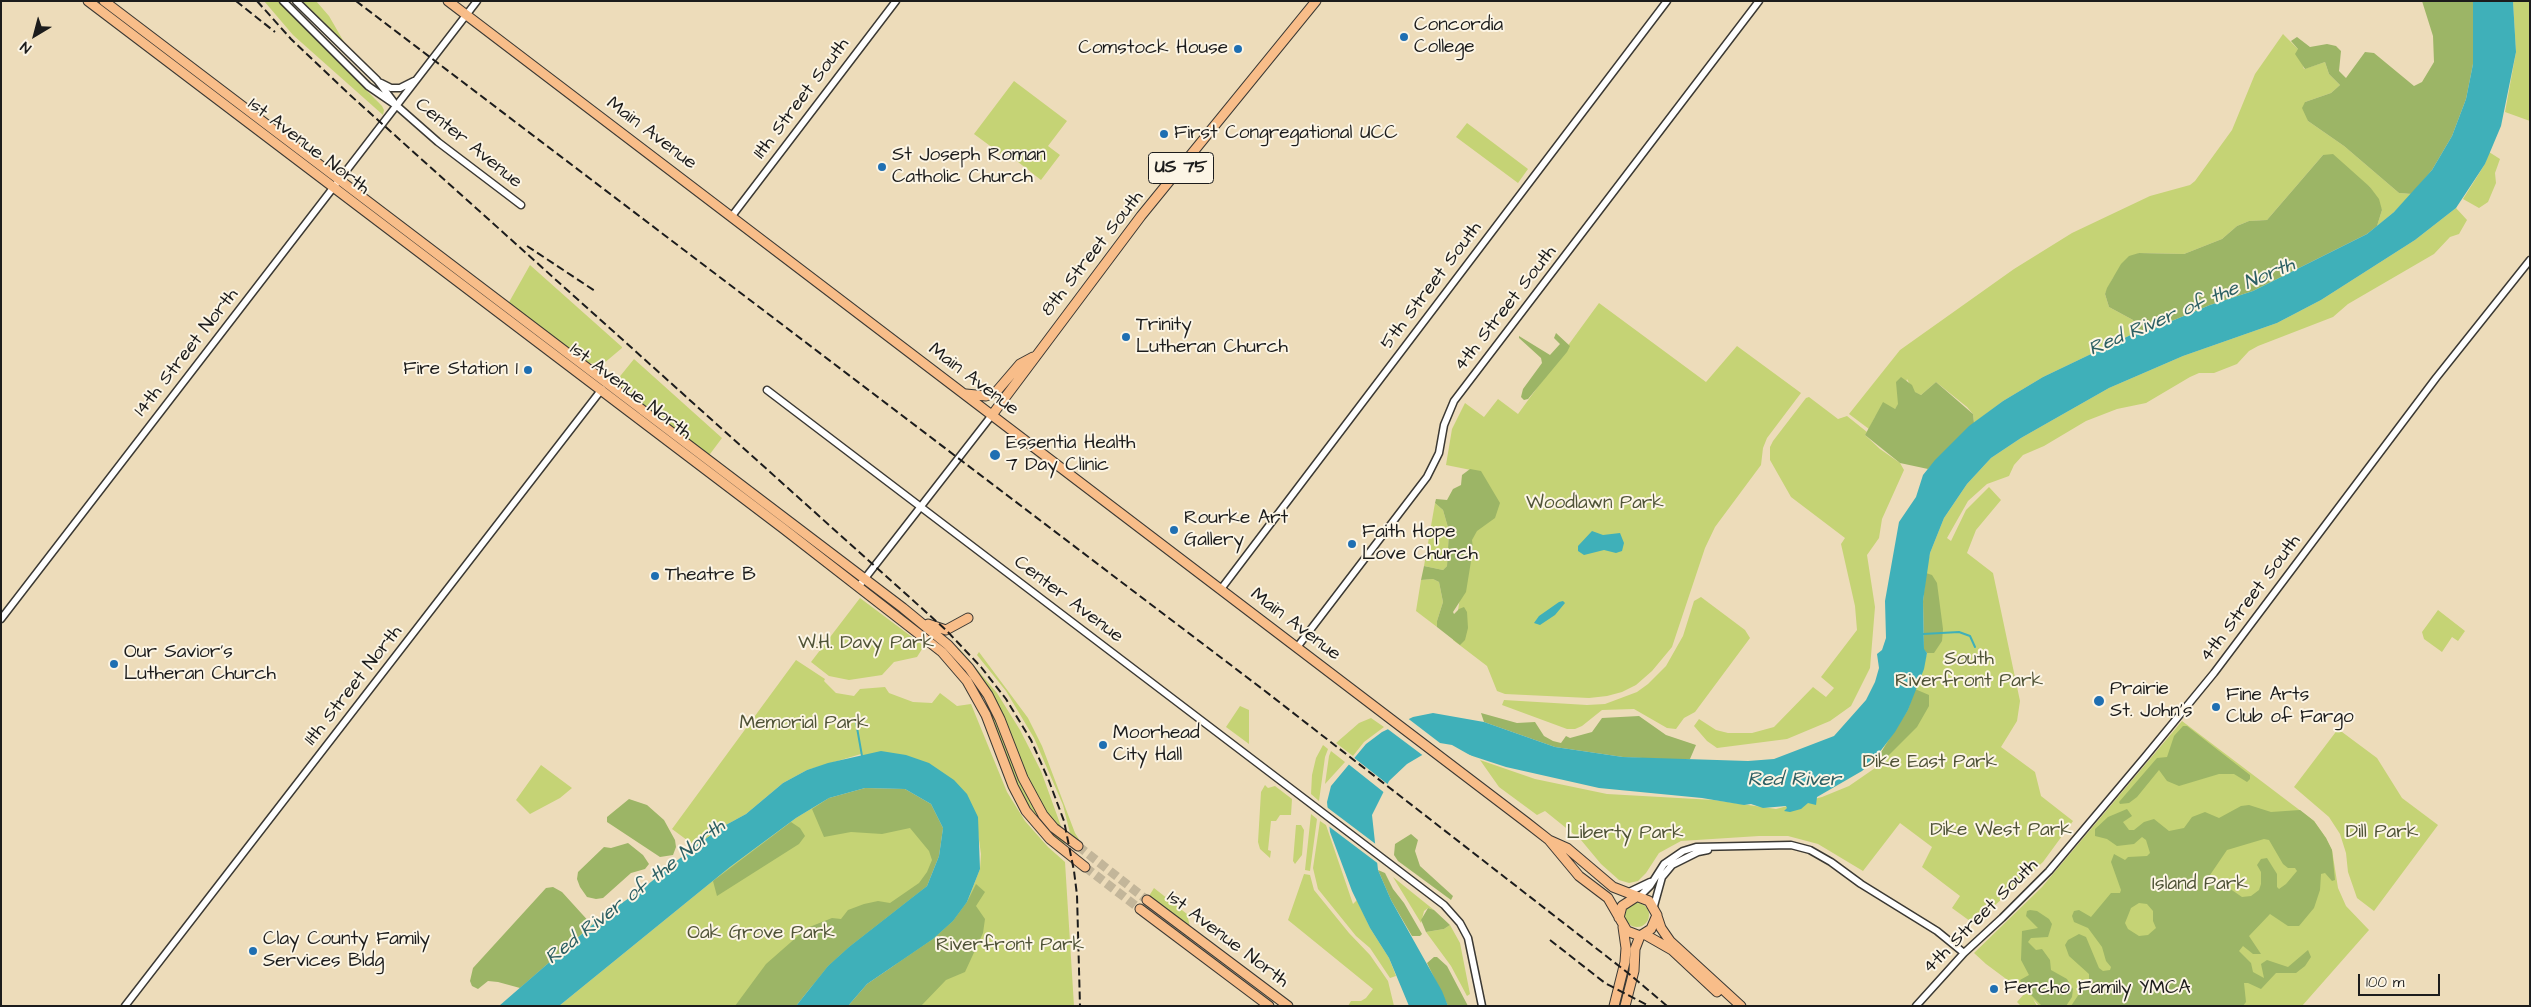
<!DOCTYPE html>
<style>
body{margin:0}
#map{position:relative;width:2531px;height:1007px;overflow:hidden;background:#eddcba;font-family:"Architects Daughter",sans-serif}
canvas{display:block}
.frame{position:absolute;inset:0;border:2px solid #1c1c1c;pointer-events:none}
.north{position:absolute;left:10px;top:10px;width:50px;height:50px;-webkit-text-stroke:4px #fcf5e5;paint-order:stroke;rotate:217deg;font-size:14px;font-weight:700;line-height:20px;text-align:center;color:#1c1c1c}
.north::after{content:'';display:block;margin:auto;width:18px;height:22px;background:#1c1c1c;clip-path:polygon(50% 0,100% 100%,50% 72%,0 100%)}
.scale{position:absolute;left:2358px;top:974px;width:82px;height:22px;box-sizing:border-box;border:2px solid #1c1c1c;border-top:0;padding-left:6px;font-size:15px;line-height:18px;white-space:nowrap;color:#1c1c1c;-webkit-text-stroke:4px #fcf5e5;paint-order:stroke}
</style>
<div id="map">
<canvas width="2531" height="1007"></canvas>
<div class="frame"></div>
<div class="north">N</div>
<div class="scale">100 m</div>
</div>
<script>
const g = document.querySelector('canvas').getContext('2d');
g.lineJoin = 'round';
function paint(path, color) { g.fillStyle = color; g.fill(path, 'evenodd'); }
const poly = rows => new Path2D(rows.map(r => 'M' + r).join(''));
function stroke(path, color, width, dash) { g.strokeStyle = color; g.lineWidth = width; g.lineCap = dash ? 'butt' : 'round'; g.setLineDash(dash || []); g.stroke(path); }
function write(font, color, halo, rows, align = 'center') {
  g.font = font + ' "Architects Daughter",sans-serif'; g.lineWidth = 4; g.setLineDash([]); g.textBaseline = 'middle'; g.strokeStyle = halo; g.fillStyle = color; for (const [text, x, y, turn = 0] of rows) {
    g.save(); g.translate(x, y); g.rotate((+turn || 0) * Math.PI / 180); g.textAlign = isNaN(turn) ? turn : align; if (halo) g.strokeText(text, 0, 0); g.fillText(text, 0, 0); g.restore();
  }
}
paint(poly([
 [264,1,278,1,382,106,384,110,383,115,293,35],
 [302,1,316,1,329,16,344,42],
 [2513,1,2530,1,2530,121,2505,112,2516,52],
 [2283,34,2298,49,2304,69,2325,62,2329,74,2340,85,2331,93,2305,102,2308,121,2344,146,2399,193,2412,194,2394,212,2377,226,2382,210,2370,187,2323,155,2267,220,2249,221,2237,226,2222,239,2184,254,2139,253,2113,278,2105,294,2109,307,2133,320,2137,332,2043,377,2003,401,1974,423,1973,414,1967,407,1936,382,1921,395,1914,392,1907,379,1899,404,1895,409,1875,417,1869,429,1849,414,1900,350,2014,269,2072,233,2150,196,2190,185,2195,181,2232,130,2255,74],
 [1014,81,1067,121,1048,146,1060,155,1041,180,1004,151,1001,154,974,134],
 [1467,123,1528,169,1518,183,1456,137],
 [2489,152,2500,159,2495,173,2496,183,2488,202,2479,208,2463,199,2485,164],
 [2456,208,2467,220,2459,234,2450,237,2434,254,2348,304,2333,317,2258,346,2249,351,2237,364,2214,373,2199,373,2190,377,2146,403,2117,409,2086,421,2044,446,2023,455,2014,465,2009,476,1987,484,1968,501,1947,538,1951,541,1966,510,1989,487,2001,500,1976,530,1967,553,1993,573,2020,701,2017,721,2001,747,2035,772,2041,796,2073,821,2043,862,1974,924,1952,908,1960,896,1922,867,1932,847,1900,823,1863,871,1818,844,1788,836,1759,836,1681,841,1659,853,1646,873,1638,881,1629,883,1619,880,1601,864,1581,840,1545,811,1537,815,1499,787,1480,760,1535,779,1607,794,1714,800,1776,809,1822,797,1849,786,1878,766,1872,762,1882,751,1919,682,1927,653,1924,579,1930,553,1944,518,1967,484,1991,458,2021,438,2109,388,2183,356,2277,323,2321,300,2415,240],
 [530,265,622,347,622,348,603,364,586,363,508,304],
 [1599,303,1706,382,1737,346,1801,393,1767,438,1763,448,1761,465,1715,527,1705,548,1672,647,1652,671,1636,685,1622,692,1607,696,1589,698,1505,694,1497,691,1487,666,1453,640,1481,472,1446,465,1452,429,1465,403,1484,417,1498,399,1518,414],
 [634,359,722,438,710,454,708,455,617,388,617,380],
 [1809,397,1838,419,1847,416,1867,432,1865,435,1880,449,1900,463,1904,470,1882,519,1879,538,1867,555,1875,607,1870,668,1851,706,1830,721,1787,739,1717,748,1707,741,1694,726,1699,719,1716,730,1728,733,1752,733,1774,727,1813,687,1826,697,1834,688,1821,677,1857,630,1855,606,1841,544,1845,538,1791,497,1770,460,1770,447,1773,441,1806,398],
 [1435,503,1443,510,1449,531,1447,566,1443,570,1424,566],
 [1433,579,1439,582,1443,602,1437,621,1437,627,1416,611,1421,580],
 [1701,597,1745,630,1750,638,1695,712,1684,718,1676,729,1667,728,1634,709,1602,710,1582,726,1575,729,1567,729,1502,705,1504,700,1587,705,1605,704,1637,692,1648,684,1666,666,1683,636,1694,601],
 [860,598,924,646,917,657,894,662,882,675,849,680,829,676,811,662],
 [2438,610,2465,631,2458,641,2452,637,2442,652,2424,639,2422,632],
 [958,647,997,693,1020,730,1041,771,1062,829,1048,816,1035,796,990,692],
 [979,652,1028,718,1042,746,1075,833,1080,841,1070,833,1063,805,1034,738,1006,691,977,655],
 [796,660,825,679,824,681,836,693,854,696,860,689,885,687,889,693,913,702,932,703,940,693,957,706,971,704,1007,792,1025,821,1048,847,1065,862,1074,1006,848,1006,967,902,980,869,981,854,978,833,978,817,861,754,807,770,783,783,746,814,724,826,695,846,672,829],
 [988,704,1027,796,1038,813,1064,840,1065,846,1052,836,1023,798,985,705],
 [1240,706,1249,710,1249,744,1226,727],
 [1371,718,1384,727,1364,742,1353,756,1336,743,1359,723],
 [2182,721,2314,821,2326,838,2332,850,2338,888,2346,906,2369,930,2302,1006,2039,1006,2033,999,2037,1006,2021,1006,2017,1002,2025,993,1986,964,1974,953,2042,887],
 [2338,729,2377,758,2402,798,2438,825,2374,911,2357,898,2348,872,2346,853,2340,834,2329,817,2294,787],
 [1323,745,1328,749,1325,757,1319,801,1311,794,1312,775,1316,758],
 [1331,751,1345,762,1325,784,1329,756],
 [541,765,572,788,560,798,530,814,516,800],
 [1265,785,1268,788,1275,786,1292,799,1291,815,1280,815,1276,821,1271,821,1268,850,1271,851,1270,858,1260,849,1258,842,1261,792],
 [829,798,943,828,927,886,804,993,796,1006,559,1006,730,867,796,818],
 [1311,814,1317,819,1310,871,1305,870],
 [1320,821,1326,825,1353,904,1357,900,1370,928,1389,958,1396,976,1390,978,1370,948,1356,936,1318,889,1313,868],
 [1296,825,1301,825,1304,830,1302,855,1295,864,1293,861],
 [1304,874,1310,875,1314,890,1349,933,1370,955,1388,981,1394,1006,1348,1006,1351,1001,1361,1001,1366,998,1373,989,1288,920],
 [1393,877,1434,910,1428,908,1424,911,1421,923],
 [1154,888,1187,914,1190,927,1149,896],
 '1625 915a12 12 0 1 1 24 0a12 12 0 1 1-24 0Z',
 [1450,925,1460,943,1470,994,1467,996,1451,966,1426,932,1444,929]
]), '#c5d375');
paint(poly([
 [2422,1,2473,1,2473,64,2466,99,2452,136,2432,170,2412,194,2399,193,2344,146,2308,121,2302,108,2305,102,2331,93,2340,85,2329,74,2325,62,2305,69,2295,54,2298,49,2291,41,2297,37,2310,47,2327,44,2336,46,2341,51,2339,71,2346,78,2365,52,2374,53,2414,86,2422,82,2434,62,2433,36],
 [2333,154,2370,187,2379,199,2382,210,2377,226,2367,234,2253,291,2210,305,2155,328,2137,332,2133,320,2109,307,2105,294,2107,288,2121,264,2129,256,2139,253,2184,254,2222,239,2237,226,2249,221,2267,220,2323,155],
 [1556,333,1570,346,1567,352,1528,399,1524,400,1521,397,1523,389,1542,363,1541,358,1519,338,1519,336,1550,355,1560,344,1554,338],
 [1901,377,1912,385,1915,392,1921,395,1936,382,1973,414,1974,423,1928,469,1900,463,1865,435,1883,402,1895,409,1898,404,1896,382],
 [1470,469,1481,471,1500,503,1495,518,1477,531,1472,540,1473,549,1466,592,1453,612,1454,614,1459,609,1464,607,1467,612,1468,628,1465,640,1460,645,1437,627,1437,621,1443,602,1439,582,1433,579,1421,580,1424,566,1443,570,1447,566,1449,531,1443,510,1435,503,1436,499,1447,500,1453,489,1461,485,1462,475],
 [1926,573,1932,575,1937,583,1943,629,1942,641,1934,653,1927,653,1924,650,1923,601],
 [1915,689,1929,695,1929,706,1917,727,1885,759,1880,754,1908,710],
 [1481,713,1517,723,1535,722,1544,736,1553,741,1561,743,1566,736,1570,738,1592,732,1602,718,1639,716,1666,735,1696,745,1690,759,1681,760,1623,757,1555,747,1484,722],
 [2183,726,2187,726,2250,775,2250,779,2247,782,2234,774,2219,774,2179,786,2167,781,2159,770,2137,797,2129,803,2120,804,2119,802,2157,758,2167,757,2174,736],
 [865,788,905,789,931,804,943,828,939,856,927,886,849,947,828,966,796,1006,735,1006,766,964,807,928,832,918,841,919,848,910,864,904,878,901,890,903,919,883,927,872,932,860,929,851,910,828,882,834,851,832,824,837,812,809,829,798],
 [629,799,647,805,664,820,675,840,676,847,673,855,660,857,607,822,607,817],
 [2249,805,2271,812,2300,810,2314,821,2326,838,2332,850,2335,880,2332,881,2325,873,2321,874,2320,890,2314,908,2299,926,2288,926,2270,914,2249,936,2261,954,2253,954,2243,946,2239,951,2251,963,2253,972,2264,978,2261,964,2267,960,2288,967,2308,950,2311,957,2305,966,2296,973,2276,973,2261,989,2248,983,2244,983,2246,1002,2243,1006,2071,1006,2089,979,2089,974,2069,956,2065,945,2068,940,2079,934,2086,937,2099,968,2103,971,2110,970,2111,967,2106,961,2102,947,2088,928,2074,922,2072,916,2074,911,2079,910,2091,917,2111,893,2120,893,2121,890,2111,862,2114,854,2125,860,2128,857,2147,856,2150,853,2146,840,2142,837,2134,844,2117,846,2107,839,2095,836,2095,829,2108,817,2127,809,2132,816,2123,822,2129,830,2134,830,2144,822,2154,819,2169,831,2184,828,2192,817,2205,812,2219,818,2241,806],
 [2264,839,2269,840,2283,864,2288,868,2295,868,2297,871,2286,884,2279,889,2277,887,2277,874,2267,858,2261,859,2257,865,2261,872,2261,884,2259,890,2251,896,2242,897,2210,875,2227,850],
 [2139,903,2147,904,2153,911,2153,921,2156,928,2148,935,2139,936,2128,929,2125,923,2131,908],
 [791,822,800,828,805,836,799,844,717,896,713,881],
 [1411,834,1418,840,1415,851,1420,866,1453,896,1451,900,1398,861,1394,855,1395,844],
 [628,843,643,855,649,864,645,869,631,873,603,898,596,899,587,897,580,887,577,879,578,872,604,847,611,848],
 [1378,870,1385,873,1393,889,1404,903,1422,934,1420,936,1412,936,1391,900],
 [976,884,985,892,976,906,985,919,983,933,965,972,946,980,921,1006,848,1006,867,984,933,939,953,921,967,902],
 [553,887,562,892,592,925,520,988,498,982,488,981,478,989,472,986,470,981,473,968,546,888],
 [1428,908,1434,910,1450,925,1444,929,1426,932,1421,920],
 [2030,910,2037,911,2049,919,2052,924,2048,937,2031,938,2028,942,2036,950,2042,949,2050,960,2051,970,2067,979,2073,989,2072,997,2066,1006,2042,1006,2023,987,2020,980,2029,975,2021,960,2022,931,2038,928,2026,916,2027,911],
 [1434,957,1437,957,1447,966,1468,1006,1448,1006,1427,963]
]), '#9cb566');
paint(poly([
 [2473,1,2513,1,2516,52,2501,126,2485,164,2456,208,2415,240,2321,300,2277,323,2183,356,2109,388,2021,438,1991,458,1967,484,1944,518,1930,553,1923,601,1924,649,1927,653,1924,669,1908,710,1895,732,1872,762,1862,771,1817,797,1816,805,1808,803,1801,809,1790,812,1784,811,1787,808,1786,806,1763,808,1751,804,1744,805,1702,798,1599,788,1506,767,1454,750,1429,751,1407,764,1389,781,1372,815,1378,870,1391,900,1442,991,1448,1006,1409,1006,1389,958,1370,928,1352,891,1330,832,1327,802,1331,786,1366,744,1382,732,1413,717,1433,713,1484,722,1555,747,1623,757,1748,761,1774,759,1834,736,1866,700,1875,682,1879,668,1877,654,1882,650,1886,638,1885,601,1899,522,1916,497,1923,475,1935,460,1969,426,2003,401,2043,377,2137,332,2155,328,2210,305,2253,291,2367,234,2394,212,2432,170,2452,136,2466,99,2473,64],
 [1592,531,1603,535,1620,533,1624,543,1622,551,1616,553,1604,550,1584,555,1578,551,1578,546],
 [1559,602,1563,601,1565,603,1555,615,1540,625,1534,623,1539,616],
 [881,751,906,755,929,763,954,780,967,794,978,817,980,869,967,902,953,921,933,939,867,984,848,1006,796,1006,828,966,849,947,927,886,939,856,943,828,931,804,905,789,865,788,829,798,796,818,730,867,559,1006,499,1006,598,920,646,886,695,846,724,826,746,814,783,783,807,770,828,763]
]), '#3fb0b9');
paint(poly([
 [1406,717,1440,743,1452,745,1475,758,1454,752,1430,754,1425,757,1385,727],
 [1353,757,1390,786,1386,794,1347,763],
 [1324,805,1377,845,1380,865,1327,825]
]), '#eddcba');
stroke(poly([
 [1923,634,1959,632,1970,636,1975,647],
 [856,722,862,756]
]), '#3fb0b9', 2);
stroke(poly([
 [1078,846,1147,900],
 [1085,867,1140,909]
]), '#c3b69a', 9, [9, 4.5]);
const minor = poly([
 [283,1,368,86,397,106,438,142,521,205],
 [296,1,377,80,393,101],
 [381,83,391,88,400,88,414,81],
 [732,216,896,1],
 [767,390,1444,905,1460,923,1468,938,1482,1006],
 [859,586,992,415],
 [1221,589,1667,1],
 [1,619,477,1],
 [1298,646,1427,477,1439,453,1444,425,1454,401,1759,1],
 [1627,893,1650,882],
 [1639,897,1650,886,1664,864,1683,851,1696,847,1791,845,1810,850,1831,862,1861,884,1937,931,1964,953],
 [1654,906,1662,877,1672,865,1698,852,1708,850],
 [125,1006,602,389],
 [1916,1006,1964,953,2002,918,2049,871,2145,757,2214,673,2436,378,2530,260]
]);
const major = poly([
 [88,1,784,529,942,652,967,681,986,715,1013,786,1026,811,1050,839,1085,867],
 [104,1,903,608,948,645,969,668,988,695,1000,719,1023,778,1043,815,1054,828,1078,846],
 [448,1,1526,822,1549,840,1579,876,1608,898,1627,931,1640,936,1651,929,1657,915,1649,901,1613,887,1567,848,1549,840],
 [966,394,986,396,996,392,1020,364,1033,357],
 [992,415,1141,216,1316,1],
 [928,624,946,630,968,618],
 [1147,900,1288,1006],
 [1140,909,1269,1006],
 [1657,916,1661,928,1670,941,1741,1006],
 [1619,918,1622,906,1636,897],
 [1644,934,1672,950,1717,992],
 [1614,1006,1625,962,1626,948,1623,927],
 [1625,1006,1634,971,1635,949,1640,936]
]);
stroke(minor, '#3b3934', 9);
stroke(major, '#3b3934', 11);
stroke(minor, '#fff', 6);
stroke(major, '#f8bd89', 9);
stroke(poly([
 [236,1,275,32],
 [257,1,291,39,350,95,946,630,981,667,1006,699,1031,740,1049,781,1064,821,1074,871,1077,895,1080,1006],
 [356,1,1265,691,1628,973,1667,1006],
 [527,246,595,291],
 [1550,940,1605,983,1649,1006]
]), '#1c1c1c', 2, [8, 4]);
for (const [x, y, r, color] of [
 [1404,37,5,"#1f6fb2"],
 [1238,49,5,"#1f6fb2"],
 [1164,134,5,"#1f6fb2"],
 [882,167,5,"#1f6fb2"],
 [1126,337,5,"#1f6fb2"],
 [528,370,5,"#1f6fb2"],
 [995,455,6,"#1f6fb2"],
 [1174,530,5,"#1f6fb2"],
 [1352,544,5,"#1f6fb2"],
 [655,576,5,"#1f6fb2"],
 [114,664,5,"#1f6fb2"],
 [2099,701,6,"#1f6fb2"],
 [2216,707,5,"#1f6fb2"],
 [1103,745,5,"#1f6fb2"],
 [253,951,5,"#1f6fb2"],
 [1994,989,5,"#1f6fb2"]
]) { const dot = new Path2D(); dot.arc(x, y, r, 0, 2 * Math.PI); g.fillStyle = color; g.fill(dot); stroke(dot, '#fcf5e5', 2); }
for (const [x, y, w] of [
 [1181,168,65]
]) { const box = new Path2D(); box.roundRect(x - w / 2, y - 15.5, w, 31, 4); g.fillStyle = '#fcf5e5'; g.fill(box); stroke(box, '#1c1c1c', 1); }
write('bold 18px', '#1c1c1c', null, [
 ["US 75",1181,168]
]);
write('19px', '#1c1c1c', '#fcf5e5', [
 ["Concordia",1414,26],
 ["College",1414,48],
 ["Comstock House",1228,49,"right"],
 ["First Congregational UCC",1174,134],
 ["St Joseph Roman",892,156],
 ["Catholic Church",892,178],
 ["Trinity",1136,326],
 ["Lutheran Church",1136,348],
 ["Fire Station 1",518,370,"right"],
 ["Essentia Health",1006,444],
 ["7 Day Clinic",1006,466],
 ["Rourke Art",1184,519],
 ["Gallery",1184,541],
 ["Faith Hope",1362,533],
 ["Love Church",1362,555],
 ["Theatre B",665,576],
 ["Our Savior's",124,653],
 ["Lutheran Church",124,675],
 ["Prairie",2110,690],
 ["St. John's",2110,712],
 ["Fine Arts",2226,696],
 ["Club of Fargo",2226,718],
 ["Moorhead",1113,734],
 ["City Hall",1113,756],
 ["Clay County Family",263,940],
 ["Services Bldg",263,962],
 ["Fercho Family YMCA",2004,989]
], 'left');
write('19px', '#1c1c1c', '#fcf5e5', [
 ["11th Street South",802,99,-53],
 ["Main Avenue",651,134,37],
 ["Center Avenue",468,144,39],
 ["1st Avenue North",308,147,37],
 ["8th Street South",1093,254,-52],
 ["5th Street South",1432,286,-53],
 ["4th Street South",1506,309,-52],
 ["14th Street North",187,353,-52],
 ["Main Avenue",973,380,37],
 ["1st Avenue North",630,392,37],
 ["4th Street South",2251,599,-53],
 ["Center Avenue",1068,600,37],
 ["Main Avenue",1295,625,37],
 ["11th Street North",354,686,-52],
 ["4th Street South",1981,917,-45],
 ["1st Avenue North",1227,940,37]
]);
write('19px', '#4f5337', '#fcf5e5', [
 ["Woodlawn Park",1595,504],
 ["W.H. Davy Park",866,644],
 ["South",1969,660],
 ["Riverfront Park",1969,682],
 ["Memorial Park",804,724],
 ["Dike East Park",1930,763],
 ["Dike West Park",2001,831],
 ["Dill Park",2382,833],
 ["Liberty Park",1625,834],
 ["Island Park",2200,885],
 ["Oak Grove Park",761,934],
 ["Riverfront Park",1010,946]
]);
write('italic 20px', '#2c5f63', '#fcf5e5', [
 ["Red River of the North",2192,308,-23],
 ["Red River",1794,781],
 ["Red River of the North",636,893,-38]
]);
</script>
